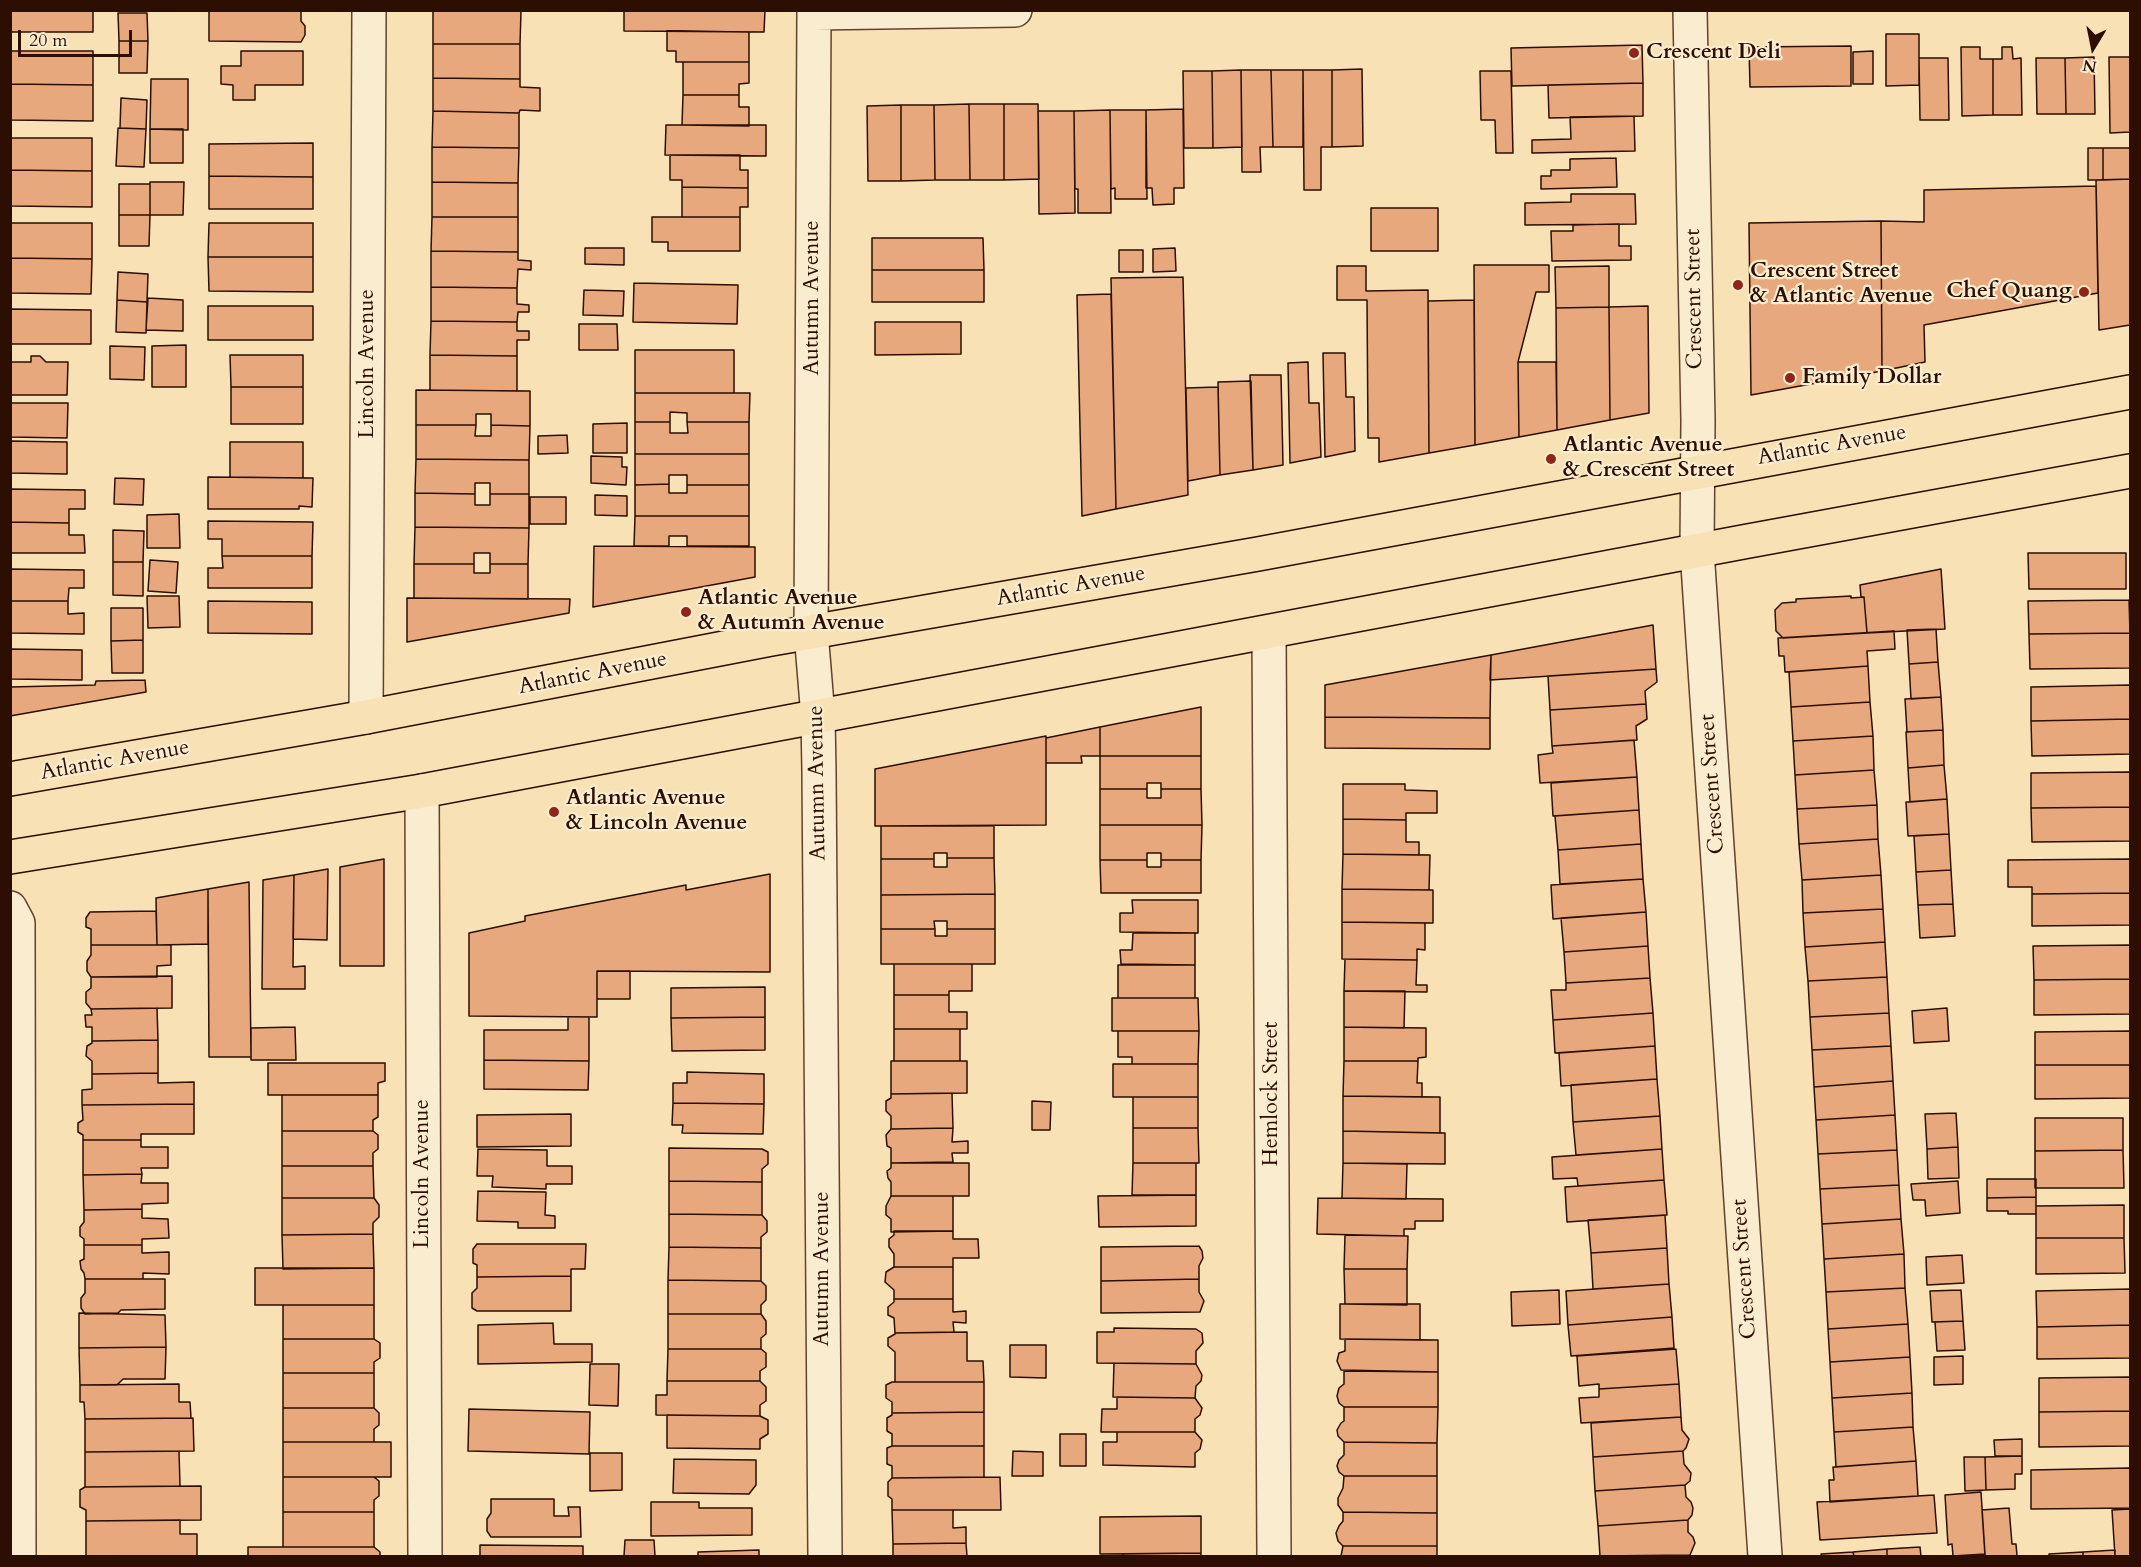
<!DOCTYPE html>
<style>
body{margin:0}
#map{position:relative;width:2141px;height:1567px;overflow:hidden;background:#f8e1b4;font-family:Cardo,serif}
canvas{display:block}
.frame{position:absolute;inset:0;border:12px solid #2d0e02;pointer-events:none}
.north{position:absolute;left:2063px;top:18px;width:60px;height:60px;-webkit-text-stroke:4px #faecce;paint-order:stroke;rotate:190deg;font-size:16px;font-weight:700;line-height:24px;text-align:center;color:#2d0e02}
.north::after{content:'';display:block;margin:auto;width:21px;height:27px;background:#2d0e02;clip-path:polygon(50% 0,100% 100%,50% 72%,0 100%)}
.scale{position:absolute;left:18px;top:30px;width:114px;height:27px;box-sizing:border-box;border:3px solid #2d0e02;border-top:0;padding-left:8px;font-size:18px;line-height:21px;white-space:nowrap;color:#2d0e02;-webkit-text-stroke:4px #faecce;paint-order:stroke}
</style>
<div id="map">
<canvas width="2141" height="1567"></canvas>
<div class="frame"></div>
<div class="north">N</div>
<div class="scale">20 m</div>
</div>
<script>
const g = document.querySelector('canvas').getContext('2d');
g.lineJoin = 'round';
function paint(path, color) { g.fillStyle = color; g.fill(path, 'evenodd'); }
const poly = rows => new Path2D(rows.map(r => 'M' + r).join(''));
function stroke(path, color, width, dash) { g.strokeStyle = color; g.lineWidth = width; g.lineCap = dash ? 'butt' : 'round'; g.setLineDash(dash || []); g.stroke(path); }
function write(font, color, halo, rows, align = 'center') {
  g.font = font + ' Cardo,serif'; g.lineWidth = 4.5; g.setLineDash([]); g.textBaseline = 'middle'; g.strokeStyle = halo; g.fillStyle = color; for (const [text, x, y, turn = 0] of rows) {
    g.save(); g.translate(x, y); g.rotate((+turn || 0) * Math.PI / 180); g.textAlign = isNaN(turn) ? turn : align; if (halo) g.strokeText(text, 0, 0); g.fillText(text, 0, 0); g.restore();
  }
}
const building = poly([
 [10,10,93,10,93,32,10,32,10,10],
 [209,10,301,10,301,21,305,26,305,35,301,42,209,41,209,10],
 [433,10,521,11,520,44,433,44,433,10],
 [624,10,765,10,764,32,624,31,624,10],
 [118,13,147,13,148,41,119,41,118,13],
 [667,31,749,32,749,62,676,62,676,51,667,51,667,31],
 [1886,34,1919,34,1919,85,1886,86,1886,34],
 [119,41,148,41,147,73,119,73,119,41],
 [433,44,520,44,520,79,433,78,433,44],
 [1642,45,1643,83,1512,86,1511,48,1642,45],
 [1851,46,1851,86,1750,87,1749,47,1851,46],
 [1961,47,1980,47,1980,59,1993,59,1993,115,1962,116,1961,47],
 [2002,47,2012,47,2013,59,2021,58,2022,115,1993,115,1993,59,2002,59,2002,47],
 [10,51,93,51,93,85,10,84,10,51],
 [241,51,303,51,303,85,255,85,255,100,233,100,233,85,221,84,221,66,241,66,241,51],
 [1873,51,1873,84,1853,84,1853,52,1873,51],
 [2094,57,2095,114,2066,114,2065,58,2094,57],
 [2109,57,2130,57,2130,132,2110,133,2109,57],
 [1919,58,1948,58,1949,120,1920,120,1919,58],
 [2036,58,2065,58,2066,114,2037,114,2036,58],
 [683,62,749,62,749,83,739,84,739,95,683,95,683,62],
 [1362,69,1363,146,1332,147,1332,70,1362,69],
 [1241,70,1271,70,1273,147,1260,147,1261,172,1242,172,1241,70],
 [1241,70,1242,147,1213,148,1212,71,1241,70],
 [1271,70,1303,70,1303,147,1273,147,1271,70],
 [1303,70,1332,70,1332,147,1321,147,1321,190,1304,190,1303,70],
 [1183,71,1212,71,1213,148,1184,148,1183,71],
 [1480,71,1511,71,1513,153,1496,153,1495,120,1481,120,1480,71],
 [433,78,520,79,520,87,540,88,540,111,520,110,519,113,433,111,433,78],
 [151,79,188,79,188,130,150,129,151,79],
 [1643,83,1643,116,1549,118,1548,85,1643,83],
 [10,84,93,85,93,121,10,120,10,84],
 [683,95,739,95,739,107,749,107,749,126,682,125,683,95],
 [121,98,147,100,146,129,120,128,121,98],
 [969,104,1004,104,1004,180,970,180,969,104],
 [969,104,970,180,935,180,934,105,969,104],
 [1004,104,1038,104,1039,179,1004,180,1004,104],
 [901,105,934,105,935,180,901,181,901,105],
 [901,105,901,181,868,181,867,106,901,105],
 [1183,109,1184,188,1174,188,1174,204,1153,205,1152,188,1146,188,1146,110,1183,109],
 [1110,110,1146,110,1147,199,1115,199,1115,188,1111,189,1110,110],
 [1110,110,1111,213,1078,213,1078,189,1075,189,1074,111,1110,110],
 [433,111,519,113,519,148,432,147,433,111],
 [1038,111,1074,111,1075,213,1039,214,1038,111],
 [1634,116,1635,151,1532,153,1532,140,1571,139,1570,117,1634,116],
 [666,125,766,125,766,156,665,155,666,125],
 [118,128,146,129,144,167,116,166,118,128],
 [150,129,183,129,183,163,150,163,150,129],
 [10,138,92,138,92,171,10,170,10,138],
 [313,143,313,177,209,176,209,144,313,143],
 [432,147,519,148,518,183,432,182,432,147],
 [2088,148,2103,148,2103,180,2088,180,2088,148],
 [2103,148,2130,148,2130,179,2103,180,2103,148],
 [670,155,740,155,740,170,748,170,748,188,682,187,682,180,670,180,670,155],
 [1616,158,1617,187,1541,189,1541,176,1551,176,1551,170,1570,170,1570,159,1616,158],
 [10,170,92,171,92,207,10,206,10,170],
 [209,176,313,177,313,209,209,209,209,176],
 [2130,179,2130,325,2099,330,2096,180,2130,179],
 [150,182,184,182,183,215,150,215,150,182],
 [432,182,518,183,518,217,432,217,432,182],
 [119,184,150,184,150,215,119,215,119,184],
 [2096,186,2098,293,1924,325,1925,362,1882,371,1881,221,1924,222,1924,190,2096,186],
 [682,187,748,188,748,207,740,207,740,217,682,217,682,187],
 [1571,194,1635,194,1636,224,1525,225,1525,203,1571,202,1571,194],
 [1371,208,1438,208,1438,251,1371,251,1371,208],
 [119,215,150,215,149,246,119,246,119,215],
 [432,217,518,217,518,252,431,251,432,217],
 [652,217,740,217,740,251,668,251,668,242,652,242,652,217],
 [1881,221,1882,371,1751,395,1749,223,1881,221],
 [10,223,92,223,92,259,10,258,10,223],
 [209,223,313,223,313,257,208,257,209,223],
 [1619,224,1619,246,1631,246,1631,260,1552,261,1551,231,1573,231,1573,225,1619,224],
 [872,238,983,238,984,270,872,270,872,238],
 [585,248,624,248,624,265,585,264,585,248],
 [1175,248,1176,271,1153,272,1153,249,1175,248],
 [1119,250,1143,250,1143,272,1119,272,1119,250],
 [431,251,518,252,518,260,531,261,531,270,518,269,517,288,431,287,431,251],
 [208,257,313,257,313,292,209,291,208,257],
 [10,258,92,259,91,294,10,293,10,258],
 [1474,265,1549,265,1549,292,1536,292,1518,362,1519,437,1475,445,1474,265],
 [1337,266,1366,266,1366,291,1428,290,1429,453,1379,462,1379,438,1368,438,1367,300,1337,300,1337,266],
 [1609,266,1609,307,1556,308,1555,267,1609,266],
 [872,270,984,270,984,302,872,302,872,270],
 [118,272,148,274,147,302,117,300,118,272],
 [1183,277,1188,495,1116,509,1111,278,1183,277],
 [634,283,738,285,737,324,633,322,634,283],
 [431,287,517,288,517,304,529,305,529,312,518,312,517,322,431,321,431,287],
 [584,290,624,291,623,316,583,315,584,290],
 [1111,294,1116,509,1082,516,1077,295,1111,294],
 [148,298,183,300,183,331,146,330,148,298],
 [117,300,147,302,146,333,116,332,117,300],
 [1474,300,1475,445,1429,453,1428,301,1474,300],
 [208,306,313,306,313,340,208,340,208,306],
 [1648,306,1649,413,1610,420,1609,307,1648,306],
 [1609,307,1610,420,1557,430,1556,308,1609,307],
 [10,309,91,310,91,344,10,344,10,309],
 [431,321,517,322,517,331,529,331,529,340,517,340,517,356,430,355,431,321],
 [875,322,961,322,961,354,875,355,875,322],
 [579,324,617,324,618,350,579,350,579,324],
 [186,345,186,387,152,387,152,346,186,345],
 [110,346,145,347,144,380,110,379,110,346],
 [635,350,734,350,734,393,635,393,635,350],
 [1323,353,1345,353,1346,397,1354,397,1355,451,1325,457,1323,353],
 [230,355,303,355,303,387,231,387,230,355],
 [430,355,517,356,517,391,430,390,430,355],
 [31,356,40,356,46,362,68,362,67,395,10,395,10,362,31,362,31,356],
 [1308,362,1309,403,1319,403,1321,457,1290,463,1288,363,1308,362],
 [1518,362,1556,362,1557,430,1519,437,1518,362],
 [1250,375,1281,375,1283,465,1253,470,1250,375],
 [1251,381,1253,470,1220,475,1218,382,1251,381],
 [231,387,303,387,303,424,231,424,231,387],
 [1218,387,1220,475,1188,481,1186,388,1218,387],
 [416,390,530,391,530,426,491,425,491,414,476,414,476,425,416,425,416,390],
 [635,393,750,393,749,422,687,422,687,413,670,412,670,422,635,422,635,393],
 [10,403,68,403,67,438,10,437,10,403],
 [635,422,670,422,670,433,688,433,687,422,749,422,749,454,635,454,635,422],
 [627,423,627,453,593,453,593,424,627,423],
 [416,425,476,425,475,436,491,436,491,425,530,426,529,460,416,459,416,425],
 [567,435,568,453,538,454,538,436,567,435],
 [10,441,67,442,67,474,10,473,10,441],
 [230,442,303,442,303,478,230,477,230,442],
 [635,454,749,454,749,485,687,485,687,475,669,475,669,484,635,485,635,454],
 [591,456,622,457,622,467,627,467,626,485,591,483,591,456],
 [416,459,529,460,529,494,490,494,490,483,475,483,475,494,415,493,416,459],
 [208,477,313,478,312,507,299,506,299,509,208,509,208,477],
 [115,478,144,479,143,505,114,504,115,478],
 [669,484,669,493,687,493,687,485,749,485,749,516,635,516,635,485,669,484],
 [10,489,85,490,85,509,69,509,69,523,10,522,10,489],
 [415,493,475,494,475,505,490,505,490,494,529,494,529,528,415,527,415,493],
 [595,495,627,496,627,516,595,515,595,495],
 [530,497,566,497,566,524,530,524,530,497],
 [179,514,180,548,147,548,147,515,179,514],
 [635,516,749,516,749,546,687,546,687,536,669,536,669,546,634,546,635,516],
 [208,521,313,522,312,556,222,556,222,539,208,539,208,521],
 [10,522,69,523,69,535,84,535,85,553,10,553,10,522],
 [415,527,529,528,528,564,490,564,490,553,474,553,474,564,414,564,415,527],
 [113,530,144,531,143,562,113,562,113,530],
 [594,546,755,547,755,577,593,607,594,546],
 [2028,553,2126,553,2126,589,2029,589,2028,553],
 [222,556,312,556,312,588,208,588,208,568,223,568,222,556],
 [150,560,178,562,176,593,148,591,150,560],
 [113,562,143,562,143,596,113,595,113,562],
 [414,564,474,564,474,573,490,573,490,564,528,564,528,599,414,598,414,564],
 [10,569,84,570,84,588,69,588,68,601,10,601,10,569],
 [1941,569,1945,629,1867,633,1864,597,1861,597,1860,585,1941,569],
 [147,596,179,596,180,627,148,628,147,596],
 [1851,596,1851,598,1864,597,1867,633,1783,638,1776,631,1775,610,1782,603,1796,602,1796,599,1851,596],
 [407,598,570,599,569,613,407,642,407,598],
 [2129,600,2130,633,2029,634,2028,601,2129,600],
 [10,601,68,601,68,614,84,613,84,634,10,633,10,601],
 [208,601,312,602,312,634,208,633,208,601],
 [111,608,143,608,143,640,111,641,111,608],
 [1653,625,1656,669,1490,680,1491,655,1653,625],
 [1936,629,1938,662,1909,664,1907,630,1936,629],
 [1894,631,1895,649,1867,651,1868,666,1785,672,1784,656,1779,656,1778,638,1894,631],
 [2130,633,2130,668,2030,669,2029,634,2130,633],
 [143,640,143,673,112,673,111,641,143,640],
 [10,649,82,650,82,680,10,679,10,649],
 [1491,655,1490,718,1325,717,1325,685,1491,655],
 [1938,662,1941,697,1911,699,1909,664,1938,662],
 [1868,666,1870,702,1791,707,1789,672,1868,666],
 [1656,669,1657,682,1645,691,1646,704,1550,710,1548,676,1656,669],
 [145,680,146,692,10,716,10,687,95,685,96,681,145,680],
 [2130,685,2130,719,2031,721,2031,687,2130,685],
 [1941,697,1943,730,1907,732,1905,699,1941,697],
 [1870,702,1873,736,1793,741,1791,707,1870,702],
 [1646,704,1647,719,1636,726,1637,740,1552,746,1550,710,1646,704],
 [1201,707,1201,756,1100,756,1100,727,1201,707],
 [1325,717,1490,718,1490,749,1325,748,1325,717],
 [2130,719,2130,754,2032,756,2031,721,2130,719],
 [1100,727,1100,756,1081,756,1082,763,1046,763,1046,738,1100,727],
 [1943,730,1944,765,1908,768,1906,732,1943,730],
 [1046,736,1046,825,875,826,875,769,1046,736],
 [1873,736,1874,770,1795,775,1793,741,1873,736],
 [1634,740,1637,777,1540,783,1538,755,1553,753,1552,746,1634,740],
 [1100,756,1201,756,1201,789,1161,789,1161,783,1147,783,1147,789,1100,789,1100,756],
 [1944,765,1947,799,1910,802,1908,768,1944,765],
 [1874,770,1877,805,1797,809,1795,775,1874,770],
 [2130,772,2130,807,2031,808,2031,773,2130,772],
 [1637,777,1639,810,1553,816,1551,783,1637,777],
 [1343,784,1405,784,1405,790,1437,791,1437,813,1406,813,1406,820,1343,819,1343,784],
 [1100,789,1147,789,1147,798,1161,798,1161,789,1201,789,1202,825,1100,825,1100,789],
 [1947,799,1949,834,1908,836,1906,802,1947,799],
 [1877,805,1878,839,1799,844,1797,809,1877,805],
 [2130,807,2130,841,2032,842,2031,808,2130,807],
 [1639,810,1641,844,1558,850,1555,816,1639,810],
 [1343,819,1406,820,1406,842,1419,842,1419,855,1343,854,1343,819],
 [1100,825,1202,825,1201,860,1161,860,1161,853,1147,853,1147,860,1100,860,1100,825],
 [881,826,994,826,994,858,947,858,947,853,934,853,934,859,881,859,881,826],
 [1949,834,1951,870,1916,872,1914,836,1949,834],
 [1878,839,1881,875,1802,880,1799,844,1878,839],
 [1641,844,1643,879,1560,884,1558,850,1641,844],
 [1343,854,1430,855,1429,890,1342,889,1343,854],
 [947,858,994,858,995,894,881,895,881,859,934,859,934,867,947,867,947,858],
 [384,859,384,966,340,966,340,867,384,859],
 [2130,859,2130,893,2032,894,2032,887,2008,887,2008,860,2130,859],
 [1100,860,1147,860,1147,867,1161,867,1161,860,1201,860,1201,893,1101,893,1100,860],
 [328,869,327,940,293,939,294,875,328,869],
 [1951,870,1953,904,1918,905,1916,872,1951,870],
 [770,874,770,972,597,971,597,1017,469,1016,469,933,525,921,525,916,686,885,686,890,770,874],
 [294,875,293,967,305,966,305,989,262,989,263,880,294,875],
 [1881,875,1883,909,1803,913,1802,880,1881,875],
 [1643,879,1646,912,1553,919,1551,885,1643,879],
 [249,882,251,1057,209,1057,208,889,249,882],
 [208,889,208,944,157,945,156,898,208,889],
 [1342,889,1433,890,1433,923,1342,922,1342,889],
 [2130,893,2130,925,2032,926,2032,894,2130,893],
 [995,894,995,929,947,929,947,921,934,921,935,929,881,929,881,895,995,894],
 [1132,900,1198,900,1198,933,1120,932,1120,913,1133,913,1132,900],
 [1953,904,1955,936,1920,938,1918,905,1953,904],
 [1883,909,1885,942,1805,947,1803,913,1883,909],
 [156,911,157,945,91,945,91,929,86,927,86,918,90,912,156,911],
 [1646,912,1648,946,1564,952,1561,918,1646,912],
 [1342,922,1425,923,1425,950,1417,949,1417,960,1342,959,1342,922],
 [881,929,935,929,935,936,947,936,947,929,995,929,995,964,881,964,881,929],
 [1133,933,1195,933,1195,965,1121,964,1120,950,1132,950,1133,933],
 [1885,942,1887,977,1808,981,1805,947,1885,942],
 [91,945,171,945,171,965,157,966,157,977,91,977,87,971,87,961,91,955,91,945],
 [2130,945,2130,979,2034,980,2033,946,2130,945],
 [1648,946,1650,978,1566,983,1564,952,1648,946],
 [1345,959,1417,960,1416,985,1427,985,1427,992,1344,991,1345,959],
 [894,964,972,964,972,991,949,991,949,995,894,995,894,964],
 [1118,965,1195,965,1195,998,1118,998,1118,965],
 [597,971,630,971,630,999,597,999,597,971],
 [172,976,172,1008,91,1009,86,1003,86,992,91,988,91,977,172,976],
 [1887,977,1889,1013,1810,1017,1808,981,1887,977],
 [1650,978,1653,1013,1553,1020,1551,990,1566,990,1566,983,1650,978],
 [2130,979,2130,1014,2034,1015,2034,980,2130,979],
 [765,987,765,1017,671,1018,671,988,765,987],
 [1344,991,1405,991,1404,1028,1344,1027,1344,991],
 [894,995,949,995,949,1012,967,1012,967,1029,894,1029,894,995],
 [1112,998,1198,998,1199,1031,1112,1031,1112,998],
 [157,1008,158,1040,92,1041,92,1027,86,1027,85,1015,92,1015,91,1009,157,1008],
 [1947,1008,1949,1041,1914,1043,1912,1011,1947,1008],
 [1653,1013,1655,1046,1555,1053,1553,1020,1653,1013],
 [1889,1013,1891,1046,1812,1050,1810,1017,1889,1013],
 [568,1017,589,1017,589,1061,484,1060,484,1030,568,1030,568,1017],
 [765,1017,765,1050,672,1051,671,1018,765,1017],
 [295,1027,296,1060,251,1060,251,1028,295,1027],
 [1344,1027,1426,1028,1426,1057,1418,1058,1418,1061,1344,1061,1344,1027],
 [894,1029,960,1029,960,1061,894,1061,894,1029],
 [1118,1031,1199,1031,1198,1064,1132,1064,1132,1057,1118,1057,1118,1031],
 [2130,1031,2130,1065,2035,1065,2035,1032,2130,1031],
 [158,1040,158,1073,92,1074,92,1061,86,1056,87,1046,92,1043,92,1041,158,1040],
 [1655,1046,1657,1079,1561,1086,1559,1053,1655,1046],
 [1891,1046,1893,1081,1814,1087,1812,1050,1891,1046],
 [484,1060,589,1061,588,1090,484,1089,484,1060],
 [891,1061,967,1061,967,1093,891,1094,891,1061],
 [1344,1061,1418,1061,1417,1083,1422,1083,1422,1097,1343,1096,1344,1061],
 [268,1063,385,1063,385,1081,378,1083,378,1095,268,1095,268,1063],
 [1113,1064,1198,1064,1198,1097,1113,1097,1113,1064],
 [2035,1065,2130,1065,2130,1098,2035,1099,2035,1065],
 [687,1072,764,1074,764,1104,673,1103,673,1083,687,1083,687,1072],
 [158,1073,158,1083,194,1082,194,1104,82,1105,82,1090,92,1089,92,1074,158,1073],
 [1657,1079,1660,1116,1573,1122,1571,1085,1657,1079],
 [1893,1081,1895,1115,1816,1120,1814,1087,1893,1081],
 [952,1093,953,1128,891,1129,891,1116,886,1111,886,1101,891,1098,891,1094,952,1093],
 [282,1095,378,1095,378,1117,373,1120,373,1131,282,1131,282,1095],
 [1343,1096,1440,1097,1440,1133,1343,1131,1343,1096],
 [1133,1097,1198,1097,1198,1128,1133,1128,1133,1097],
 [1032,1101,1051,1102,1050,1130,1032,1130,1032,1101],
 [673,1103,764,1104,763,1134,682,1133,683,1125,672,1125,673,1103],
 [194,1104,194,1134,141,1134,141,1140,83,1140,83,1135,78,1132,78,1123,83,1120,82,1105,194,1104],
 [1956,1113,1958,1147,1927,1149,1925,1114,1956,1113],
 [571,1114,571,1146,477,1147,477,1115,571,1114],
 [1895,1115,1897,1150,1818,1154,1816,1120,1895,1115],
 [1660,1116,1662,1149,1576,1155,1573,1122,1660,1116],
 [2035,1118,2123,1118,2123,1150,2035,1151,2035,1118],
 [953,1128,952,1142,968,1141,968,1153,952,1153,953,1162,891,1163,891,1148,887,1146,886,1135,891,1129,953,1128],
 [1133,1128,1198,1128,1199,1163,1133,1163,1133,1128],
 [282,1131,373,1131,378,1135,378,1149,373,1153,373,1166,282,1166,282,1131],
 [1343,1131,1445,1133,1445,1164,1343,1163,1343,1131],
 [83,1140,141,1140,141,1147,168,1147,168,1168,141,1168,142,1174,83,1175,83,1140],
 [1958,1147,1959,1178,1928,1179,1927,1149,1958,1147],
 [669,1148,762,1149,768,1152,768,1164,762,1169,762,1182,669,1181,669,1148],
 [478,1149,547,1150,547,1166,572,1166,572,1184,546,1184,546,1189,492,1187,493,1176,477,1176,478,1149],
 [1662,1149,1664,1180,1578,1186,1577,1178,1553,1179,1552,1157,1662,1149],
 [1897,1150,1899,1185,1820,1189,1818,1154,1897,1150],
 [2123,1150,2124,1188,2035,1188,2035,1151,2123,1150],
 [891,1163,969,1163,969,1196,891,1196,891,1182,888,1178,887,1171,891,1168,891,1163],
 [1133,1163,1196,1163,1196,1195,1132,1195,1133,1163],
 [1343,1163,1407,1164,1406,1199,1342,1198,1343,1163],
 [282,1166,373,1166,374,1198,282,1198,282,1166],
 [142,1174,141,1183,168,1183,168,1203,142,1204,142,1209,84,1210,83,1175,142,1174],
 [1987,1179,2036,1179,2036,1197,1987,1198,1987,1179],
 [1664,1180,1667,1215,1567,1222,1565,1187,1664,1180],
 [669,1181,762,1182,762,1215,669,1214,669,1181],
 [1958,1181,1960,1213,1926,1216,1925,1200,1913,1200,1911,1184,1958,1181],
 [1899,1185,1901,1219,1822,1224,1820,1189,1899,1185],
 [478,1191,546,1192,545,1215,555,1216,555,1228,518,1228,518,1222,477,1221,478,1191],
 [1196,1195,1196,1226,1099,1227,1098,1196,1196,1195],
 [891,1196,953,1196,953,1231,891,1232,891,1219,886,1215,886,1206,891,1196],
 [2036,1197,2036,1214,2008,1214,2008,1211,1987,1211,1987,1198,2036,1197],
 [282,1198,374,1198,379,1205,379,1217,373,1223,373,1234,282,1235,282,1198],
 [1318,1198,1443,1199,1443,1221,1415,1221,1415,1229,1404,1229,1404,1236,1317,1234,1318,1198],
 [2124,1205,2124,1238,2036,1238,2036,1206,2124,1205],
 [142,1209,142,1218,168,1219,169,1238,142,1239,142,1245,84,1245,84,1239,80,1236,80,1227,84,1222,84,1210,142,1209],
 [669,1214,762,1215,767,1221,767,1232,761,1237,761,1248,669,1247,669,1214],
 [1665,1215,1667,1248,1591,1253,1588,1220,1665,1215],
 [1901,1219,1904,1254,1824,1259,1822,1224,1901,1219],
 [894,1231,953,1231,953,1239,978,1239,979,1258,953,1258,953,1267,894,1267,894,1254,889,1247,889,1239,894,1235,894,1231],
 [373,1234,374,1268,283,1269,282,1235,373,1234],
 [1345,1235,1408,1236,1407,1269,1344,1269,1345,1235],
 [2036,1238,2124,1238,2125,1273,2036,1274,2036,1238],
 [477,1244,586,1244,585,1269,571,1269,571,1276,477,1277,477,1265,473,1263,473,1249,477,1244],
 [84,1245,142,1245,142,1253,169,1252,169,1274,143,1273,143,1279,85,1279,84,1273,81,1269,80,1261,84,1259,84,1245],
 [1199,1246,1202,1251,1203,1258,1199,1266,1199,1279,1101,1281,1101,1247,1199,1246],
 [669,1247,761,1248,761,1281,668,1280,669,1247],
 [1667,1248,1669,1284,1593,1289,1591,1253,1667,1248],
 [1904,1254,1905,1288,1826,1292,1824,1259,1904,1254],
 [1962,1255,1964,1283,1927,1285,1926,1257,1962,1255],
 [894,1267,953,1267,953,1299,894,1299,894,1290,885,1282,886,1272,894,1267],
 [255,1268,374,1268,374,1305,255,1305,255,1268],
 [1344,1269,1407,1269,1407,1305,1345,1304,1344,1269],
 [571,1276,571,1311,477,1311,472,1308,472,1293,477,1288,477,1277,571,1276],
 [85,1279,165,1279,165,1309,121,1310,118,1313,85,1314,81,1308,81,1298,85,1293,85,1279],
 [1199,1279,1199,1292,1204,1301,1200,1312,1101,1313,1101,1281,1199,1279],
 [668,1280,761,1281,766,1286,766,1300,761,1305,761,1314,668,1314,668,1280],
 [1669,1284,1672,1317,1568,1325,1566,1291,1669,1284],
 [1905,1288,1908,1324,1828,1329,1826,1292,1905,1288],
 [2130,1289,2130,1325,2037,1327,2036,1291,2130,1289],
 [1559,1290,1560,1324,1512,1326,1511,1292,1559,1290],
 [1961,1290,1963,1321,1932,1322,1930,1291,1961,1290],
 [894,1299,953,1299,953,1312,966,1311,966,1323,953,1322,954,1332,895,1333,894,1318,888,1315,888,1307,894,1302,894,1299],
 [1340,1304,1420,1304,1420,1340,1340,1339,1340,1304],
 [283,1305,374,1305,374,1339,283,1339,283,1305],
 [79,1313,165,1315,166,1347,79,1348,79,1313],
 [668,1314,761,1314,766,1321,766,1334,761,1338,761,1349,668,1349,668,1314],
 [1672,1317,1674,1348,1571,1356,1568,1325,1672,1317],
 [1963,1321,1965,1350,1937,1351,1935,1322,1963,1321],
 [553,1323,554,1344,592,1344,592,1362,478,1364,478,1325,553,1323],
 [1908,1324,1910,1357,1830,1362,1828,1329,1908,1324],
 [2130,1325,2130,1358,2037,1359,2037,1327,2130,1325],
 [1114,1328,1196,1329,1202,1333,1203,1343,1196,1351,1196,1364,1097,1363,1097,1332,1114,1332,1114,1328],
 [967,1332,967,1361,983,1361,984,1382,895,1382,895,1352,888,1346,888,1338,895,1334,895,1333,967,1332],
 [283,1339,374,1339,380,1343,380,1358,374,1362,374,1373,283,1373,283,1339],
 [1345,1339,1438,1340,1438,1372,1341,1370,1337,1361,1339,1353,1345,1351,1345,1339],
 [1010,1345,1046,1345,1046,1378,1010,1377,1010,1345],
 [166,1347,165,1379,123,1379,117,1385,80,1385,79,1348,166,1347],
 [668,1349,761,1349,766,1353,766,1367,760,1371,760,1381,667,1381,668,1349],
 [1676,1349,1679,1384,1599,1389,1599,1384,1579,1386,1577,1356,1676,1349],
 [1963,1356,1963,1384,1934,1385,1934,1357,1963,1356],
 [1910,1357,1912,1393,1832,1398,1830,1362,1910,1357],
 [1114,1363,1196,1364,1202,1375,1201,1381,1196,1386,1195,1398,1113,1397,1114,1363],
 [590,1364,619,1364,618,1406,589,1405,590,1364],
 [1344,1371,1438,1372,1438,1407,1344,1407,1339,1403,1337,1396,1339,1388,1344,1384,1344,1371],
 [283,1373,374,1373,374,1408,283,1408,283,1373],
 [2130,1377,2130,1411,2039,1412,2039,1378,2130,1377],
 [667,1381,760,1381,766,1387,766,1401,760,1405,760,1416,656,1415,656,1395,667,1395,667,1381],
 [892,1382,984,1382,984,1412,892,1413,892,1402,886,1398,886,1385,892,1382],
 [179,1384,179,1402,190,1402,191,1418,85,1419,84,1402,80,1402,80,1385,179,1384],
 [1679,1384,1681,1417,1581,1423,1579,1398,1599,1397,1599,1389,1679,1384],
 [1912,1393,1913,1427,1834,1432,1832,1398,1912,1393],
 [1117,1397,1195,1398,1202,1408,1200,1415,1195,1419,1195,1432,1101,1432,1102,1409,1117,1409,1117,1397],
 [1344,1407,1438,1407,1437,1443,1344,1442,1338,1436,1337,1430,1341,1423,1344,1421,1344,1407],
 [283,1408,374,1408,379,1413,379,1425,374,1429,374,1442,283,1442,283,1408],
 [469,1409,590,1412,589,1454,468,1451,469,1409],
 [2130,1411,2130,1446,2039,1447,2039,1412,2130,1411],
 [984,1412,984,1446,892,1446,892,1434,887,1431,887,1418,892,1415,892,1413,984,1412],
 [667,1415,760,1416,768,1420,768,1434,760,1439,760,1449,667,1448,667,1415],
 [1681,1417,1682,1430,1689,1439,1686,1448,1683,1451,1593,1457,1591,1423,1681,1417],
 [193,1418,194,1451,85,1452,85,1419,193,1418],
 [1913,1427,1916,1461,1836,1467,1834,1432,1913,1427],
 [1117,1432,1195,1432,1202,1440,1200,1449,1195,1453,1195,1467,1103,1465,1103,1442,1117,1442,1117,1432],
 [1060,1434,1086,1434,1086,1466,1060,1466,1060,1434],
 [2022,1439,2022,1456,1995,1456,1994,1440,2022,1439],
 [283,1442,391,1442,391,1477,283,1477,283,1442],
 [1344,1442,1437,1443,1437,1476,1344,1476,1339,1472,1337,1466,1339,1460,1344,1455,1344,1442],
 [892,1446,984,1446,984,1477,892,1478,892,1466,887,1464,887,1448,892,1446],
 [179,1451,180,1486,85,1487,85,1452,179,1451],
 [1013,1451,1043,1452,1043,1476,1012,1476,1013,1451],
 [1683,1451,1684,1464,1691,1473,1690,1481,1685,1485,1595,1491,1593,1457,1683,1451],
 [590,1453,622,1453,622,1490,590,1491,590,1453],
 [2022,1456,2022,1474,2015,1474,2015,1489,1986,1490,1985,1457,2022,1456],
 [1964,1457,1985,1457,1986,1490,1965,1491,1964,1457],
 [674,1459,756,1460,756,1485,749,1494,673,1493,674,1459],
 [1916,1461,1918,1496,1830,1502,1829,1480,1834,1480,1833,1467,1916,1461],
 [2130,1468,2130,1508,2031,1509,2031,1470,2130,1468],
 [1344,1476,1437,1476,1437,1513,1343,1512,1338,1505,1338,1498,1343,1488,1344,1476],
 [283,1477,374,1477,379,1481,379,1496,374,1500,374,1512,283,1512,283,1477],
 [1000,1477,1001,1510,892,1510,892,1499,888,1496,888,1482,892,1478,1000,1477],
 [1685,1485,1686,1497,1691,1502,1693,1508,1692,1515,1688,1520,1598,1526,1595,1491,1685,1485],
 [201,1486,201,1520,86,1521,86,1510,80,1507,80,1490,85,1487,201,1486],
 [1981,1492,1985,1554,1953,1556,1952,1544,1948,1545,1945,1495,1981,1492],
 [1934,1495,1937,1533,1820,1540,1817,1502,1934,1495],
 [491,1499,554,1499,554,1516,569,1516,568,1507,580,1507,581,1537,491,1537,487,1531,487,1519,491,1513,491,1499],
 [651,1502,699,1502,699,1508,752,1508,752,1535,651,1536,651,1502],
 [2009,1508,2012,1544,2016,1544,2017,1556,1985,1556,1982,1510,2009,1508],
 [2130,1509,2130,1556,2115,1556,2112,1510,2130,1509],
 [892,1510,953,1510,953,1528,966,1527,966,1543,893,1544,892,1510],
 [283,1512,374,1512,374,1547,283,1547,283,1512],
 [1343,1512,1437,1513,1437,1546,1343,1546,1338,1541,1336,1533,1339,1526,1343,1521,1343,1512],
 [1201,1516,1201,1553,1100,1554,1100,1517,1201,1516],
 [180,1520,180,1534,197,1534,197,1556,86,1556,86,1521,180,1520],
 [1688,1520,1688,1532,1693,1537,1695,1543,1690,1555,1600,1556,1598,1526,1688,1520],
 [625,1540,654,1540,655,1556,624,1556,625,1540],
 [966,1543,967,1556,893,1556,893,1544,966,1543],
 [480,1545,583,1546,583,1556,480,1556,480,1545],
 [1343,1546,1437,1546,1437,1556,1341,1556,1343,1546],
 [248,1547,374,1547,380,1552,380,1556,248,1556,248,1547],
 [1920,1547,1921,1556,1887,1556,1887,1549,1920,1547],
 [1887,1549,1887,1556,1854,1556,1853,1552,1887,1549],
 [759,1550,759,1556,698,1556,698,1552,759,1550],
 [2115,1550,2115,1556,2083,1556,2083,1552,2115,1550],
 [1853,1552,1854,1556,1822,1556,1821,1554,1853,1552],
 [2083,1552,2083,1556,2049,1556,2049,1554,2083,1552],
 [1201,1553,1201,1556,1123,1556,1123,1554,1201,1553],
 [1985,1554,1985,1556,1953,1556,1985,1554]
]);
paint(building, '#e8a87d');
stroke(building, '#2d0e02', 1.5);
const minor = poly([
 [814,10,811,632,818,717,819,772,825,1556],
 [1690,10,1698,420,1697,551,1765,1556],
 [814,13,1015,10],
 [1269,632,1274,1556],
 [366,717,369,10],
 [422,791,425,1556],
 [10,908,18,923,19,1556]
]);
const primary = poly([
 [10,779,366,717,771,639,1258,554,2130,392],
 [10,857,422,791,1743,542,2130,471]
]);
stroke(minor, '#60432e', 36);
stroke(primary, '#2d0e02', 36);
stroke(minor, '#faecce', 33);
stroke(primary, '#f8e1b4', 33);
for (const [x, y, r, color] of [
 [1634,53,6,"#8f2418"],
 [1738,285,6,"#8f2418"],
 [2084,292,6,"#8f2418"],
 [1790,378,6,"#8f2418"],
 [1551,459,6,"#8f2418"],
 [686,612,6,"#8f2418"],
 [554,812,6,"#8f2418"]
]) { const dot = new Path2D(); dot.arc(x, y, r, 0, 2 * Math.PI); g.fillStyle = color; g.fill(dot); stroke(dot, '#faecce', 2); }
write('bold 22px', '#2d0e02', '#faecce', [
 ["Crescent Deli",1646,53],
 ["Crescent Street",1750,272],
 ["& Atlantic Avenue",1750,297],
 ["Chef Quang",2072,292,"right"],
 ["Family Dollar",1802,378],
 ["Atlantic Avenue",1563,446],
 ["& Crescent Street",1563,471],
 ["Atlantic Avenue",698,599],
 ["& Autumn Avenue",698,624],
 ["Atlantic Avenue",566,799],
 ["& Lincoln Avenue",566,824]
], 'left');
write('22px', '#2d0e02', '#faecce', [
 ["Autumn Avenue",813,298,-90],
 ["Crescent Street",1695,299,-91],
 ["Lincoln Avenue",368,364,-90],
 ["Atlantic Avenue",1832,446,-10],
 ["Atlantic Avenue",1071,587,-10],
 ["Atlantic Avenue",593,674,-11],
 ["Atlantic Avenue",115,761,-10],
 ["Autumn Avenue",818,783,-91],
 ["Crescent Street",1713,784,-94],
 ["Hemlock Street",1272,1094,-90],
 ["Lincoln Avenue",423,1174,-90],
 ["Autumn Avenue",823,1269,-90],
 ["Crescent Street",1745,1269,-94]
]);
</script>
